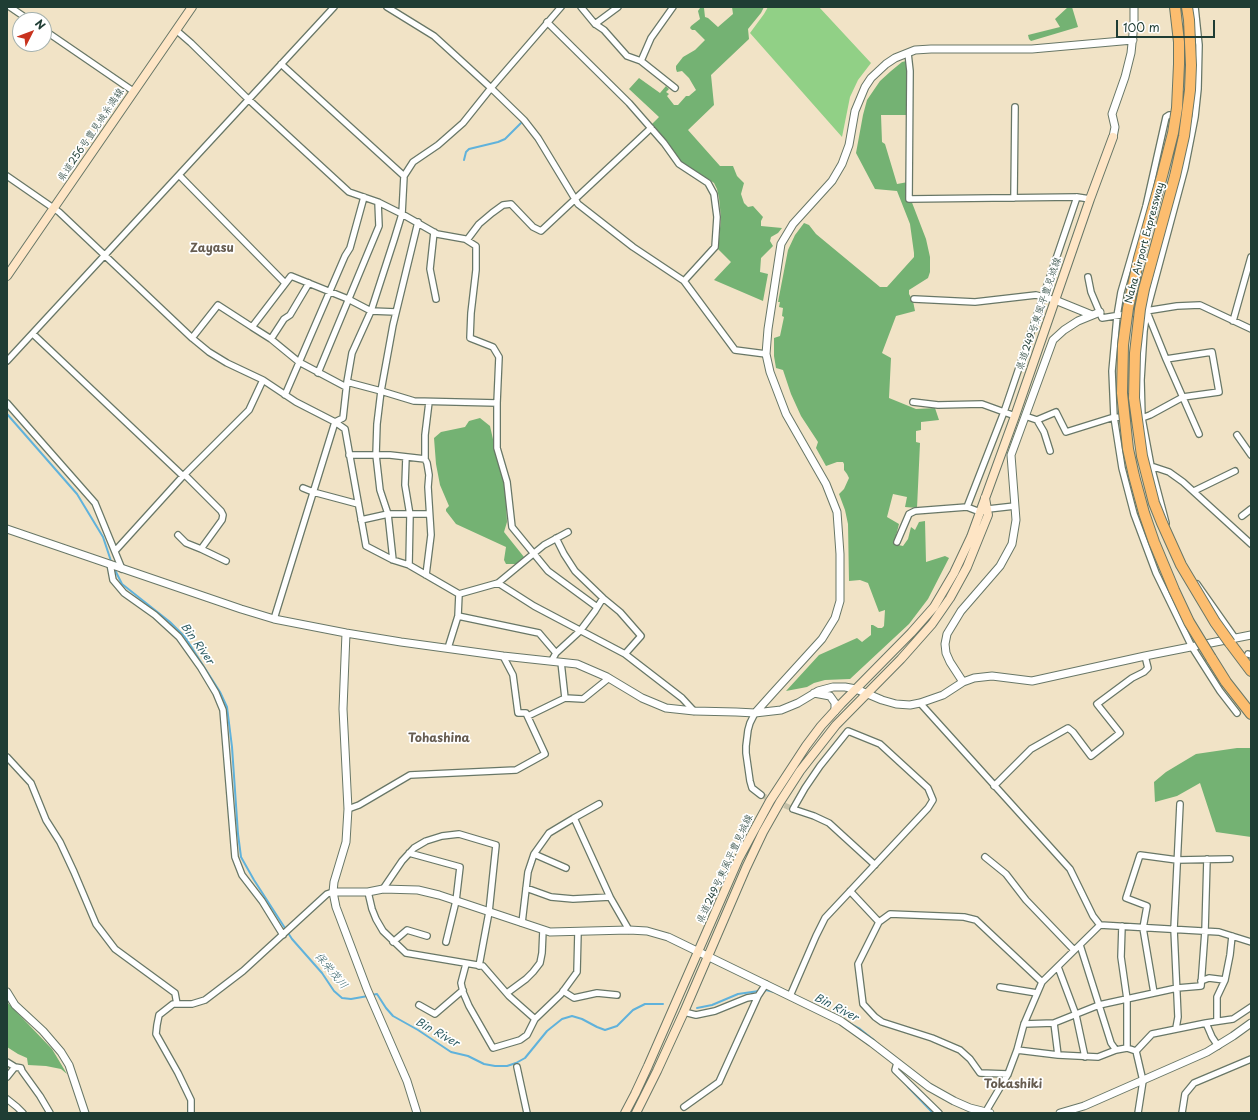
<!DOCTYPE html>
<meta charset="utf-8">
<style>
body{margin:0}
#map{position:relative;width:1258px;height:1120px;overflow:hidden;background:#f1e3c6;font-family:"Playpen Sans",sans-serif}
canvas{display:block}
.frame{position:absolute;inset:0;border:8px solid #1f3d34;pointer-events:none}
.north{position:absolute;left:12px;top:12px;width:40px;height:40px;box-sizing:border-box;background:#fff;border:1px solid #a5b1ae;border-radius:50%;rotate:48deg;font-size:11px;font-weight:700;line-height:16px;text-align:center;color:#1f3d34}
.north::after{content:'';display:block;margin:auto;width:14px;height:18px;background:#c8321e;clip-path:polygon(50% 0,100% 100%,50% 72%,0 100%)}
.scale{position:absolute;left:1116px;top:20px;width:99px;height:18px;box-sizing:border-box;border:2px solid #1f3d34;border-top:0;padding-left:5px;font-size:12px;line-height:14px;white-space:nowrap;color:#1f3d34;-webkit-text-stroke:3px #fff;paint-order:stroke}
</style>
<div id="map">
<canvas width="1258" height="1120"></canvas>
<div class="frame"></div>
<div class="north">N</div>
<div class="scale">100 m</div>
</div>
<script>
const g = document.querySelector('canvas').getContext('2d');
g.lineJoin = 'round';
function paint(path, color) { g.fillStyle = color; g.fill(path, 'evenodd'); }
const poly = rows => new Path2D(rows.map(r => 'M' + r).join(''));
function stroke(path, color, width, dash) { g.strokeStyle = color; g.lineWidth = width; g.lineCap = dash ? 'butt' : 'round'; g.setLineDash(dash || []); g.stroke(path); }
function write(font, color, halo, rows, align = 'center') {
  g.font = font + ' "Playpen Sans","Klee One",sans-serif'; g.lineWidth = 3.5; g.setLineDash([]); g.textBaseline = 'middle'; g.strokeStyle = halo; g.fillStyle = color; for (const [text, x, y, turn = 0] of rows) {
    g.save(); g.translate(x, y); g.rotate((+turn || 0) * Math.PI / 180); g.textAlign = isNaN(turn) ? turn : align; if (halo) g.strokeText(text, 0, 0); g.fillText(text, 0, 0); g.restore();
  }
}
paint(poly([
 [768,7,819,7,871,63,858,80,850,97,842,137,750,33,764,14]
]), '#91d086');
paint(poly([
 [732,7,764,7,761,13,748,29,749,39,711,75,714,105,688,130,720,166,733,166,737,176,744,183,741,194,744,203,748,207,753,206,763,217,761,221,761,226,782,228,778,233,771,237,770,241,773,246,761,258,760,272,768,274,763,301,714,280,731,262,718,249,721,218,719,198,717,189,714,183,710,180,686,166,681,162,670,146,652,124,659,117,629,89,639,78,660,93,666,86,669,89,666,92,669,94,667,96,674,105,678,105,686,96,689,96,696,90,689,78,682,71,677,72,676,69,676,66,683,57,695,50,705,40,695,30,692,30,690,28,691,26,700,19,698,11,700,8,704,8,705,17,708,18,718,27,733,14],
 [1068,7,1072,7,1078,27,1031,41,1029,39,1028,35,1060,27,1055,19],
 [906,61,908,115,881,115,882,142,885,144,897,184,908,182,911,200,926,239,930,257,930,272,928,278,909,290,909,294,913,301,915,311,896,316,882,353,891,358,889,398,916,409,935,408,939,420,921,422,921,430,916,431,916,442,920,443,917,508,905,507,907,497,893,494,887,517,899,524,894,544,903,546,908,539,911,527,915,530,919,522,925,521,926,562,945,556,949,558,928,599,909,624,850,679,825,680,814,683,807,687,786,691,819,655,857,638,862,642,871,635,871,625,873,625,878,628,882,628,884,626,885,610,879,612,868,583,860,580,849,581,848,524,845,510,839,494,844,489,849,478,847,474,844,470,844,464,843,462,837,462,826,466,816,448,818,442,801,416,791,394,783,370,776,368,774,356,774,338,780,336,784,317,782,316,783,308,779,307,780,302,778,302,788,250,795,235,804,223,809,225,816,234,880,287,887,287,914,257,914,253,910,224,897,191,875,189,856,153,863,115,867,100,880,81,891,71,902,62],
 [480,418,490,426,499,466,505,482,507,522,504,532,524,557,516,564,506,564,504,560,506,547,456,524,446,511,446,509,449,506,440,485,436,464,434,438,441,432,465,427,469,421],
 [1237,748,1251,748,1251,837,1216,832,1200,783,1177,796,1155,802,1154,782,1166,772,1196,754],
 [7,1002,52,1049,67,1074,61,1069,46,1066,28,1065,27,1058,18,1054,7,1047]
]), '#74b273');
stroke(poly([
 [464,160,466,152,469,149,498,142,505,139,521,123],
 [7,414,77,494,103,537,112,564],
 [114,568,122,584,170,622,185,637,220,692,227,707,232,747,238,834,241,857,254,880,292,939,322,973,334,991,342,998,351,999,368,996],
 [372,995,377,994,386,1008,393,1016,418,1030,451,1052,468,1056,484,1064,495,1066,507,1066,516,1063,525,1058,547,1031,562,1019,572,1016,582,1019,597,1027,605,1030,617,1026,633,1010,645,1004,663,1004],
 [697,1008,712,1005,738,994,766,990,774,992],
 [849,1023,860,1029,875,1041],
 [905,1083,908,1087,933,1113]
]), '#60b2db', 2);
stroke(poly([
 [761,795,793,809]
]), '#c7c2a9', 5.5, [5.5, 3]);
const minor = poly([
 [10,7,29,20],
 [387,7,434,36,491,88,524,120,538,138,578,204,633,247,684,281,735,350,766,354],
 [581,7,595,24,604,30,627,56,641,61,651,38,673,7],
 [547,22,629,103,664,143,679,164,708,183,714,194,717,217,715,247,684,281],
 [595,24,618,7],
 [44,30,133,91],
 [176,30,191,43,248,99,349,192,378,202,402,214,437,234,465,239,476,246,476,270,471,313,470,338,493,347,499,357,497,403,414,401,381,391,347,382],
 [908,53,910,71,909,199,1077,197,1090,199],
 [641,61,675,88],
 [281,64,404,176],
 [1189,116,1169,115,1166,117,1146,206,1121,292,1117,316,1112,371,1114,417,1122,468,1134,514,1156,573,1192,647,1220,691,1237,713],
 [179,175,285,283],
 [7,176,59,212,192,338,209,352,227,363,263,380,296,402,335,422,345,429,366,546,393,560,409,565,459,594,498,583,544,545,568,532],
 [1014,198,1015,107],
 [434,232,430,269,436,299],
 [467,240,479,224,492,213,503,205,511,204,533,227,541,231,651,128],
 [1088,277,1091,292,1102,318,1177,306,1200,305,1251,329],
 [914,299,975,302,1036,295,1055,300],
 [1147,312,1166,359,1199,434],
 [1233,321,1251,257],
 [252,327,271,339,299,362,346,387],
 [33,334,183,476],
 [192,338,218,305,252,327,291,276,348,299,371,311,396,312],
 [271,339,284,319,290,315,309,283],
 [7,361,334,7],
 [318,373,379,226,378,202],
 [285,395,345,256,350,248,364,197],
 [913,402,938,405,982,404,1015,416],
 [7,403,95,503,122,569],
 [497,403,497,448,507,482,512,527,548,571,597,607],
 [1025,416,1037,420,1056,412,1066,432,1114,417,1142,418,1150,415,1183,397,1219,392,1212,352,1166,359],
 [1037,420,1044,432,1050,451],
 [1237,435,1251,455],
 [349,455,390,455,425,459,425,435,429,402],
 [406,457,405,485,410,515,409,565],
 [425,459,427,463,429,475,428,487,431,535,426,575],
 [1151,466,1169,472,1183,482,1251,544],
 [185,475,221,511,223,515,222,520,201,549,226,561],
 [303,488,313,492,358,504],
 [1194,491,1235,471],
 [967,507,1004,412,1077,197],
 [988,509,1015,506],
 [1242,516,1251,509],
 [361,520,388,514,429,514],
 [1166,523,1151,466,1142,418,1141,380,1144,331,1147,310,1185,168,1195,117,1198,89,1199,45,1195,7],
 [178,535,186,543,201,549],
 [556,538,564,554,575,571,603,598],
 [897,542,909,514,915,511,967,507,980,512],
 [115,551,183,476,249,410,263,380],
 [393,560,388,514,380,490,376,455,377,424,381,391,393,325,418,222],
 [110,564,113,580,124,593,155,615,179,637,201,668,216,693,223,710,235,857,242,875,262,901,283,935],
 [498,583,534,606,625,654,682,698,694,711],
 [1197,584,1235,638],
 [458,616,539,633,556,653,552,660],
 [274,619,335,422,343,418,347,382,352,353,371,311,394,240,402,214,404,176,413,162,438,145,463,123,491,88,561,7],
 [448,648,458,616,459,594],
 [556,653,580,631,595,611,603,598,620,612,641,636,625,654],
 [1248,654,1251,655],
 [561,662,565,698],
 [920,703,1070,869,1093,916,1100,925,1219,932,1251,942],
 [755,713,750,723,748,730,746,746,746,753,750,781,752,788,761,795],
 [528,716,565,698,583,699,609,678],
 [7,757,31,783,46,820,60,842,74,872,96,924,115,949,175,993,177,1004],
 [994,786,1031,749,1068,728,1073,732,1091,756,1120,733,1097,704,1132,678,1144,672,1148,668,1145,656],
 [348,809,359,805,410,775,516,770,545,754,526,713,518,713,513,675,503,656],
 [574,818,599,804],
 [409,853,460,867,456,901,446,942],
 [534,854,566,868],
 [985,857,1006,874,1026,900,1074,950],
 [526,888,551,897,573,899,610,897],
 [383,889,402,861,414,848,426,841,442,836,459,834,496,845,489,912,479,966],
 [850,891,879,922],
 [368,892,372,909,376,919,383,931,406,953,483,966,509,996,535,1019,561,994,577,972,578,932],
 [522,923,528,872,534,854,549,833,574,818,610,897,629,930],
 [1122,926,1121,957,1127,999,1127,1048],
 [393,942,407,930,427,936],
 [1080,945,1111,1043,1116,1050],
 [466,964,461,983,463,992,469,1006,493,1048,520,1040,527,1035,535,1019],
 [1058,967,1076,1015,1085,1057],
 [1201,981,1209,978,1225,980],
 [1000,987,1037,993],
 [563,991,574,998,597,993,617,995],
 [507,993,526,979,533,972,540,963,542,953,543,930],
 [1154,993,1143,928,1147,906,1126,898,1140,855,1177,860,1230,859],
 [790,996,816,936,825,918,928,808,933,800,928,788,880,744,848,731,820,766,805,788,793,809,814,816,829,823,875,865],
 [419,1005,435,1014,463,990],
 [684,1012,696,1015,715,1011,747,998,758,996,766,984],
 [1217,1021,1217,997,1225,980,1230,955,1232,936],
 [1054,1023,1058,1055],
 [1206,1023,1233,1019,1251,1007],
 [1024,1024,1054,1023,1099,1005,1177,988,1201,986,1205,931,1207,859],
 [1176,1028,1178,1017,1174,929,1180,804],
 [1017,1050,1058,1055,1098,1057,1116,1050,1127,1048,1136,1051],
 [1136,1051,1152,1034,1206,1023,1212,1037,1218,1046],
 [1136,1051,1143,1081,1138,1113],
 [7,1062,15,1067],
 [897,1063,895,1070,939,1113],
 [517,1067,527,1113],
 [1008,1074,980,1073,970,1059,960,1050,932,1038,882,1022,875,1017,863,1004,858,964,879,922,890,914,964,917,976,920,1042,982],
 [7,1077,15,1067,21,1068,22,1071,40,1096,50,1113],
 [7,1099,17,1107,23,1113],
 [684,1107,719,1082,758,996],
 [191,1113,191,1100,178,1073,156,1034,157,1025,159,1015,173,1004,192,1004,205,1000,243,971,327,894,333,892],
 [985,1113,1008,1074,1017,1050,1024,1024,1042,982,1100,925],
 [1182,1113,1185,1094,1194,1083,1251,1059]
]);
const tertiary = poly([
 [1113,137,1115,127,1112,114,1125,77,1131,53,1134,24,1134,7],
 [1055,300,1092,315],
 [7,529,241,609,274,619,346,633,401,642,503,656,577,664,607,677,642,698,666,708,694,711,736,712,755,713,781,710,798,703,818,691,833,687,845,687,856,689,882,700,896,704,910,705,920,703,943,695,963,682,974,678,992,676,1032,681,1145,656,1251,635],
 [346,633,343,709,348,809,346,842,334,882,333,892,336,907,367,989,407,1081,417,1113],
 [963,682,950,662,946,653,945,644,947,634,961,611,1000,566,1012,544,1016,520,1011,455,1053,340,1064,330,1078,321,1100,312],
 [814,693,830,696,835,703,835,711],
 [755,713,772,694,822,639,835,618,840,601,840,554,837,512,826,484,786,414,770,372,766,354,768,329,781,244,793,224,832,181,842,164,849,145,855,111,865,87,871,78,886,64,895,58,915,50,931,49,1032,49,1133,40],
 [333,892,368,892,383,889,418,890,439,895,550,932,629,930,647,931,668,937,841,1021,872,1043,929,1087,954,1101,970,1108,990,1113],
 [7,992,15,1005,43,1031,61,1052,69,1065,85,1113],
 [1060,1113,1084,1106,1207,1052,1233,1036,1251,1023]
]);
const secondary = poly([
 [7,276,192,7],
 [625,1113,635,1094,648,1066,739,858,770,801,806,746,821,726,841,704,911,633,934,607,954,573,971,537,1015,416,1090,199,1113,137],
 [636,1113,657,1071,684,1012,746,868,763,832,780,802,800,771,836,725,901,659,932,624,950,598,967,567,988,515,985,498]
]);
const motorway = poly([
 [1230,643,1251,671],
 [1211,658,1226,682,1251,714]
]);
stroke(minor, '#687767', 8);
stroke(tertiary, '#687767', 9);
stroke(secondary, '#687767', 10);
stroke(motorway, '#687767', 12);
stroke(minor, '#fff', 5.5);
stroke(tertiary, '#fff', 7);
stroke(secondary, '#fee5c5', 8);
stroke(motorway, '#fcbd6f', 10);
const motorwayBridge = poly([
 [1175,7,1179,42,1179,64,1177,108,1173,133,1162,176,1139,258,1128,308,1123,345,1122,393,1128,449,1134,476,1144,513,1154,542,1174,590,1189,622,1211,658],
 [1187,7,1189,20,1191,65,1190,90,1184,136,1175,176,1144,289,1140,309,1135,353,1134,398,1142,456,1154,503,1162,523,1181,565,1215,622,1230,643]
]);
stroke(motorwayBridge, '#687767', 12, []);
stroke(motorwayBridge, '#fcbd6f', 10);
write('10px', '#1f3d34', '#fff', [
 ["県道256号豊見城糸満線",91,135,-56],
 ["Naha Airport Expressway",1145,243,-75],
 ["県道249号東風平豊見城線",1039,314,-71],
 ["県道249号東風平豊見城線",725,869,-65]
]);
write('italic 11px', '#326066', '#fff', [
 ["Bin River",197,644,54],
 ["保栄茂川",331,971,50],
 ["Bin River",836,1008,27],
 ["Bin River",437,1033,29]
]);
write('bold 12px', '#665c50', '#fff', [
 ["Zayasu",212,249],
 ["Tohashina",439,739],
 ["Tokashiki",1013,1085]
]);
</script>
